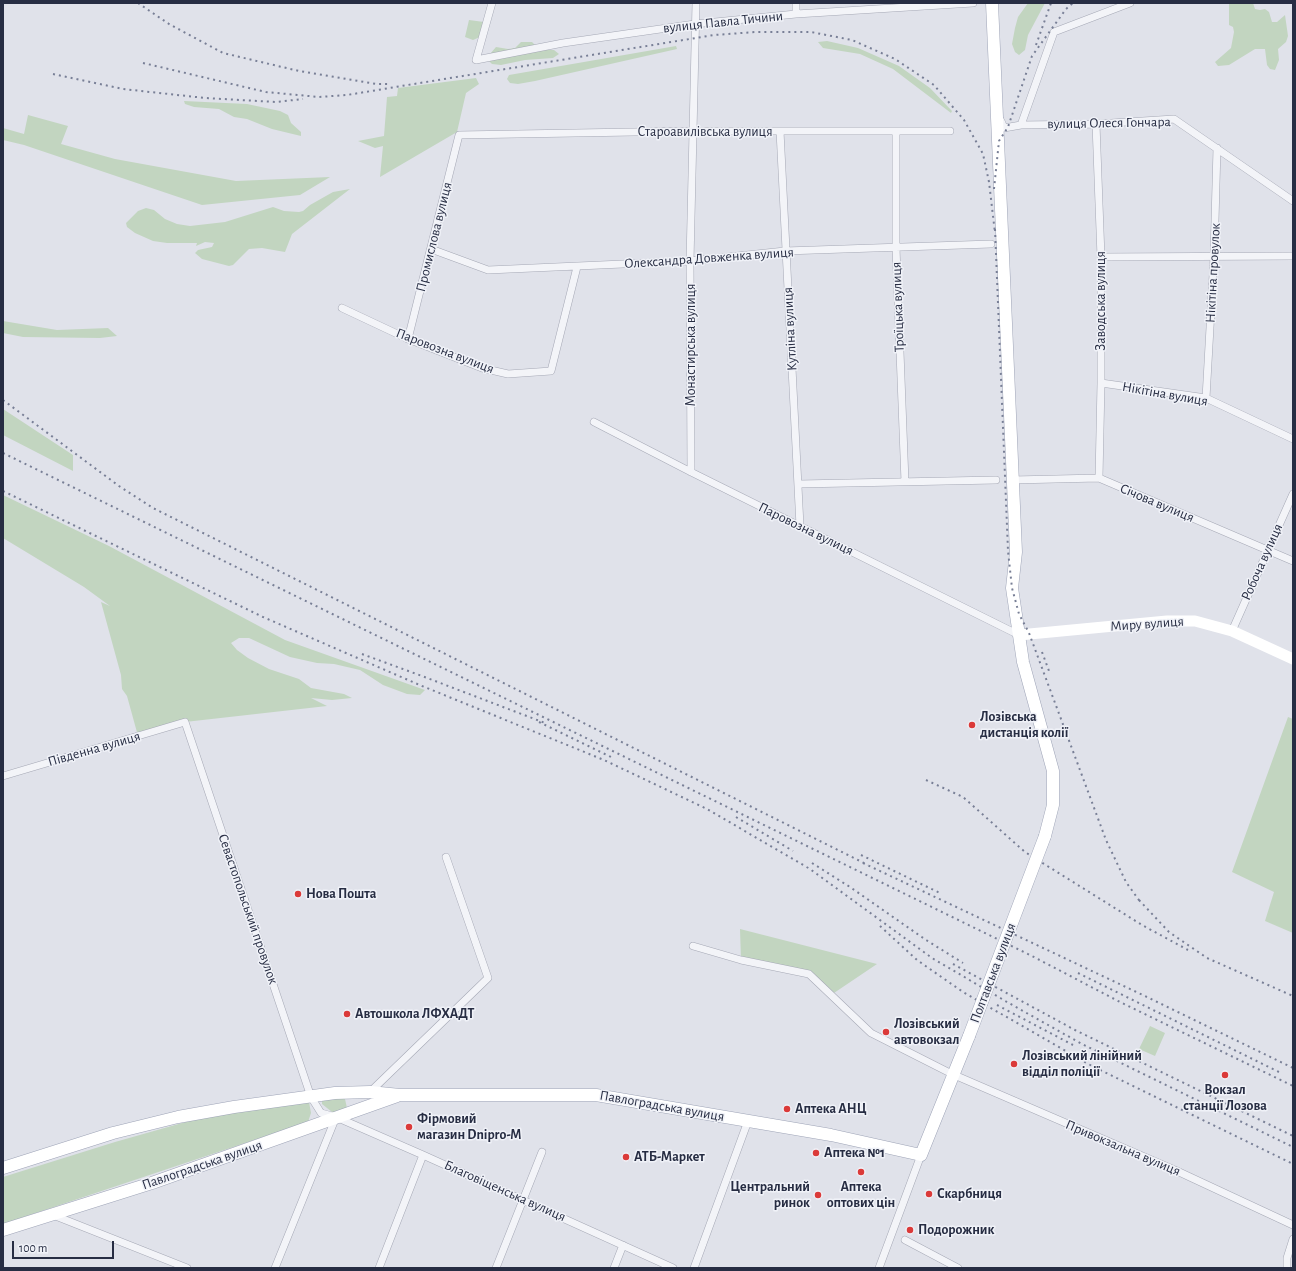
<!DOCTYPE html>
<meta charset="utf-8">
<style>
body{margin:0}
#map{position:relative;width:1296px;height:1271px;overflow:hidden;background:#e0e2ea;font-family:"Alegreya Sans",sans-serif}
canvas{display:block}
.frame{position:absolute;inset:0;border:4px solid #272d43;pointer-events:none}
.scale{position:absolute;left:12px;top:1241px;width:102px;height:18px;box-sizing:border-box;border:2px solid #272d43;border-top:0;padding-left:5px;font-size:12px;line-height:14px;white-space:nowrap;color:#272d43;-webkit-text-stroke:3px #f0f2f8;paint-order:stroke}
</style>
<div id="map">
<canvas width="1296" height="1271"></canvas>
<div class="frame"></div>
<div class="scale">100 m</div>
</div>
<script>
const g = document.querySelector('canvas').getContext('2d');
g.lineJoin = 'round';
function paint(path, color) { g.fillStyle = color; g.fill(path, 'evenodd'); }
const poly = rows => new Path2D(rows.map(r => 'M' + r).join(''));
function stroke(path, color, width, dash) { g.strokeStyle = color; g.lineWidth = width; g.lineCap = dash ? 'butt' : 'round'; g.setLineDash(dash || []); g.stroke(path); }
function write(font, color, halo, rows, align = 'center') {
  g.font = font + ' "Alegreya Sans",sans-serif'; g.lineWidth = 3; g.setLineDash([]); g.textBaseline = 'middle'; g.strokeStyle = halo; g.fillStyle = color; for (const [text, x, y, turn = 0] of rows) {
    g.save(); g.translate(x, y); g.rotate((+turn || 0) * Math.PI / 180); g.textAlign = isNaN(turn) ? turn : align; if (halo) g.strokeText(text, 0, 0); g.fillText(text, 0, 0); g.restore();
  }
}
paint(poly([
 [1028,3,1045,3,1028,35,1025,50,1019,55,1015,52,1012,44,1015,28,1018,17],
 [1224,3,1253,3,1255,9,1260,10,1265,9,1269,12,1272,22,1277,22,1285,15,1288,36,1286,42,1278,49,1279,60,1275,70,1270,69,1267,65,1265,49,1255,49,1229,65,1218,66,1215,62,1231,48,1234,32,1233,27,1229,25,1229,4],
 [469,20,484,22,480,37,473,40,465,37],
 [827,41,858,48,899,66,930,88,952,111,951,113,893,69,860,54,823,48,818,42],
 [521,42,532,42,538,48,545,50,554,50,559,54,553,58,525,60,501,65,492,64,489,61,490,54,496,47,508,49,515,48],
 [676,46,677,49,535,81,518,84,510,83,507,79,509,75],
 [476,78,479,84,466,93,457,132,380,177,383,146,375,148,358,141,384,136,387,97,397,96,398,88],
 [184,101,247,104,280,111,288,115,291,123,301,132,301,136,272,129,247,119,234,117,219,109,194,107,185,104],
 [28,115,68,126,61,144,115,159,236,181,330,177,300,195,202,205,24,145,3,140,3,128,24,134],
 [350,189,292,234,285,252,262,248,249,249,233,265,229,266,202,259,195,253,198,250,212,247,214,243,205,242,196,246,197,243,167,243,153,241,135,233,127,227,126,223,138,211,146,208,154,210,165,219,177,224,190,226,225,222,273,207,284,211,299,212,303,211,310,205,333,192],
 [3,321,57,330,108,328,117,336,100,338,23,337,3,333],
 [3,409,73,455,73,471,3,435],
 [3,495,109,546,285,640,425,690,420,695,407,694,383,685,360,670,334,664,317,663,290,657,249,638,239,638,231,643,237,650,248,658,269,669,299,679,311,688,344,694,352,698,332,700,311,698,327,706,185,722,138,736,127,696,122,689,121,675,101,602,110,606,84,587,3,538],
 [1288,717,1293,719,1293,933,1265,921,1274,892,1232,872],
 [740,929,877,964,831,995,809,974,741,960],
 [1150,1026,1165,1033,1155,1056,1139,1049],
 [339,1098,345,1099,347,1108,342,1112,332,1112,322,1104,322,1100],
 [309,1102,311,1113,308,1122,3,1224,3,1177,115,1142,221,1112]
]), '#c2d5c0');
const minor = poly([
 [492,3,476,60,563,43,695,24,796,14,973,3],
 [796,3,796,14],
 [1001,121,1004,128,1021,125,1054,32,1130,3],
 [1096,124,1101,257,1101,383,1099,478],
 [1021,125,1096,124,1174,119,1293,201],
 [780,131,800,526],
 [896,132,896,248,905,482],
 [431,249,488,270,690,261,785,251,991,244],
 [1101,257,1293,256],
 [342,308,408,339,482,368,508,374,551,371,577,267],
 [408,339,459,135,692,131,950,131],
 [1101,383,1206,398,1293,439],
 [1206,398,1214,257,1217,148],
 [594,422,691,472,1019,635],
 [691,472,690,261,696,3],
 [1013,480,1099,478,1293,561],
 [799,484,996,480],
 [1232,631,1293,494],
 [3,776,185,722,311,1097,321,1113,336,1117,423,1155,673,1268],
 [693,946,741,960,809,974,871,1033,952,1074,1177,1171,1293,1225],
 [370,1092,488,978,446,857],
 [53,1215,187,1268],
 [905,1240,958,1268],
 [275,1268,336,1117],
 [379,1268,423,1155],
 [496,1268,542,1152],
 [614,1268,623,1245],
 [694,1268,748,1121],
 [879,1268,921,1155],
 [1287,1268,1287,1258,1293,1239]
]);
const primary = poly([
 [992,3,1016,552,1012,588,1023,662,1053,771,1053,805,1045,836],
 [3,1168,113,1133,178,1117,234,1107,335,1093,370,1092,400,1095,596,1095,831,1135,921,1155,969,1036],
 [3,1230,152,1183,397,1096]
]);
stroke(minor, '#a5a8b5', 8);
stroke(primary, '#9ea4b7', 13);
stroke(minor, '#f3f4f8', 7);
stroke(poly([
 [1019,635,1167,621,1195,621,1232,631,1293,659]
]), '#fff', 11);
stroke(primary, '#fff', 12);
stroke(poly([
 [138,3,169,24,223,53,299,71,376,84,388,84],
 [1036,45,1051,3],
 [143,63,266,92,319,97,347,95,426,82,714,35,756,32,811,32,852,40,895,59,934,85,964,120,983,154,989,182,995,233],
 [53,74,123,89,205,98,276,102,303,99],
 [994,189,999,141,1008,127,1032,56,1066,9,1073,3],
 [995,229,1008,551,1012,588,1019,614,1029,633,1106,840,1126,882,1141,903],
 [3,400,119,486,153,508,868,865],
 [3,453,1032,956,1120,1002,1293,1086],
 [3,491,263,617,422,686,604,760,707,809,810,869,932,958,1007,1002,1082,1044,1293,1147],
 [1042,652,1049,671],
 [362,654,422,676,545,723],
 [539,722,611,757],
 [926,780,963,797,1025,852,1142,925,1188,950],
 [736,817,793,851],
 [861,855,942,894],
 [812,863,850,887,926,940,963,963],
 [863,863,1147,997,1293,1068],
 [1139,900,1169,932,1207,958,1293,996],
 [880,926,917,960,963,992,1092,1066,1293,1164],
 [953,964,1075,1030,1293,1136],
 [1078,973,1281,1073],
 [997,1005,1073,1045]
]), '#787f96', 2, [2, 4]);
const primaryBridge = poly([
 [969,1036,1045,836]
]);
stroke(primaryBridge, '#9ea4b7', 13, []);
stroke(primaryBridge, '#fff', 12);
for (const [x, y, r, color] of [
 [972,725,4,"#db3a39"],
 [298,894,4,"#db3a39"],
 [347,1014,4,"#db3a39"],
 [886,1032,4,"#db3a39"],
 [1014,1064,4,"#db3a39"],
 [1225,1075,4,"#db3a39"],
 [787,1109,4,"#db3a39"],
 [409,1127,4,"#db3a39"],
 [816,1153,4,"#db3a39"],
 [626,1157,4,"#db3a39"],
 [861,1172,4,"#db3a39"],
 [929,1194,4,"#db3a39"],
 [818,1195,4,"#db3a39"],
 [910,1230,4,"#db3a39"]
]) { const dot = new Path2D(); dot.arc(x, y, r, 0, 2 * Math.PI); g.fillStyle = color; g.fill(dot); stroke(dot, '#f0f2f8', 1.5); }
write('14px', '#272d43', '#f0f2f8', [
 ["вулиця Павла Тичини",723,22,-6],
 ["вулиця Олеся Гончара",1109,123,-1],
 ["Староавилівська вулиця",705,132],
 ["Промислова вулиця",434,237,-76],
 ["Олександра Довженка вулиця",709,258,-4],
 ["Нікітіна провулок",1213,273,-87],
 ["Заводська вулиця",1101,301,-90],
 ["Троїцька вулиця",898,307,-92],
 ["Кутліна вулиця",790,329,-93],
 ["Монастирська вулиця",691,345,-90],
 ["Паровозна вулиця",445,351,21],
 ["Нікітіна вулиця",1165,394,10],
 ["Січова вулиця",1157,503,23],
 ["Паровозна вулиця",806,529,26],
 ["Робоча вулиця",1262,562,-66],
 ["Миру вулиця",1147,624,-4],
 ["Південна вулиця",94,749,-16],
 ["Севастопольський провулок",248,909,71],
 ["Полтавська вулиця",993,973,-69],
 ["Павлоградська вулиця",662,1106,10],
 ["Привокзальна вулиця",1123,1148,23],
 ["Павлоградська вулиця",202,1165,-19],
 ["Благовіщенська вулиця",505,1191,24]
]);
write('bold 14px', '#272d43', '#f0f2f8', [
 ["Лозівська",980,717],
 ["дистанція колії",980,733],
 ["Нова Пошта",306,894],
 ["Автошкола ЛФХАДТ",355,1014],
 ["Лозівський",894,1024],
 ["автовокзал",894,1040],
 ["Лозівський лінійний",1022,1056],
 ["відділ поліції",1022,1072],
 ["Вокзал",1225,1090,"center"],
 ["станції Лозова",1225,1106,"center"],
 ["Аптека АНЦ",795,1109],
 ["Фірмовий",417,1119],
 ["магазин Dnipro-M",417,1135],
 ["Аптека №1",824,1153],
 ["АТБ-Маркет",634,1157],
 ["Центральний",810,1187,"right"],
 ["ринок",810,1203,"right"],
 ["Аптека",861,1187,"center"],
 ["оптових цін",861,1203,"center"],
 ["Скарбниця",937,1194],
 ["Подорожник",918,1230]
], 'left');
</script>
